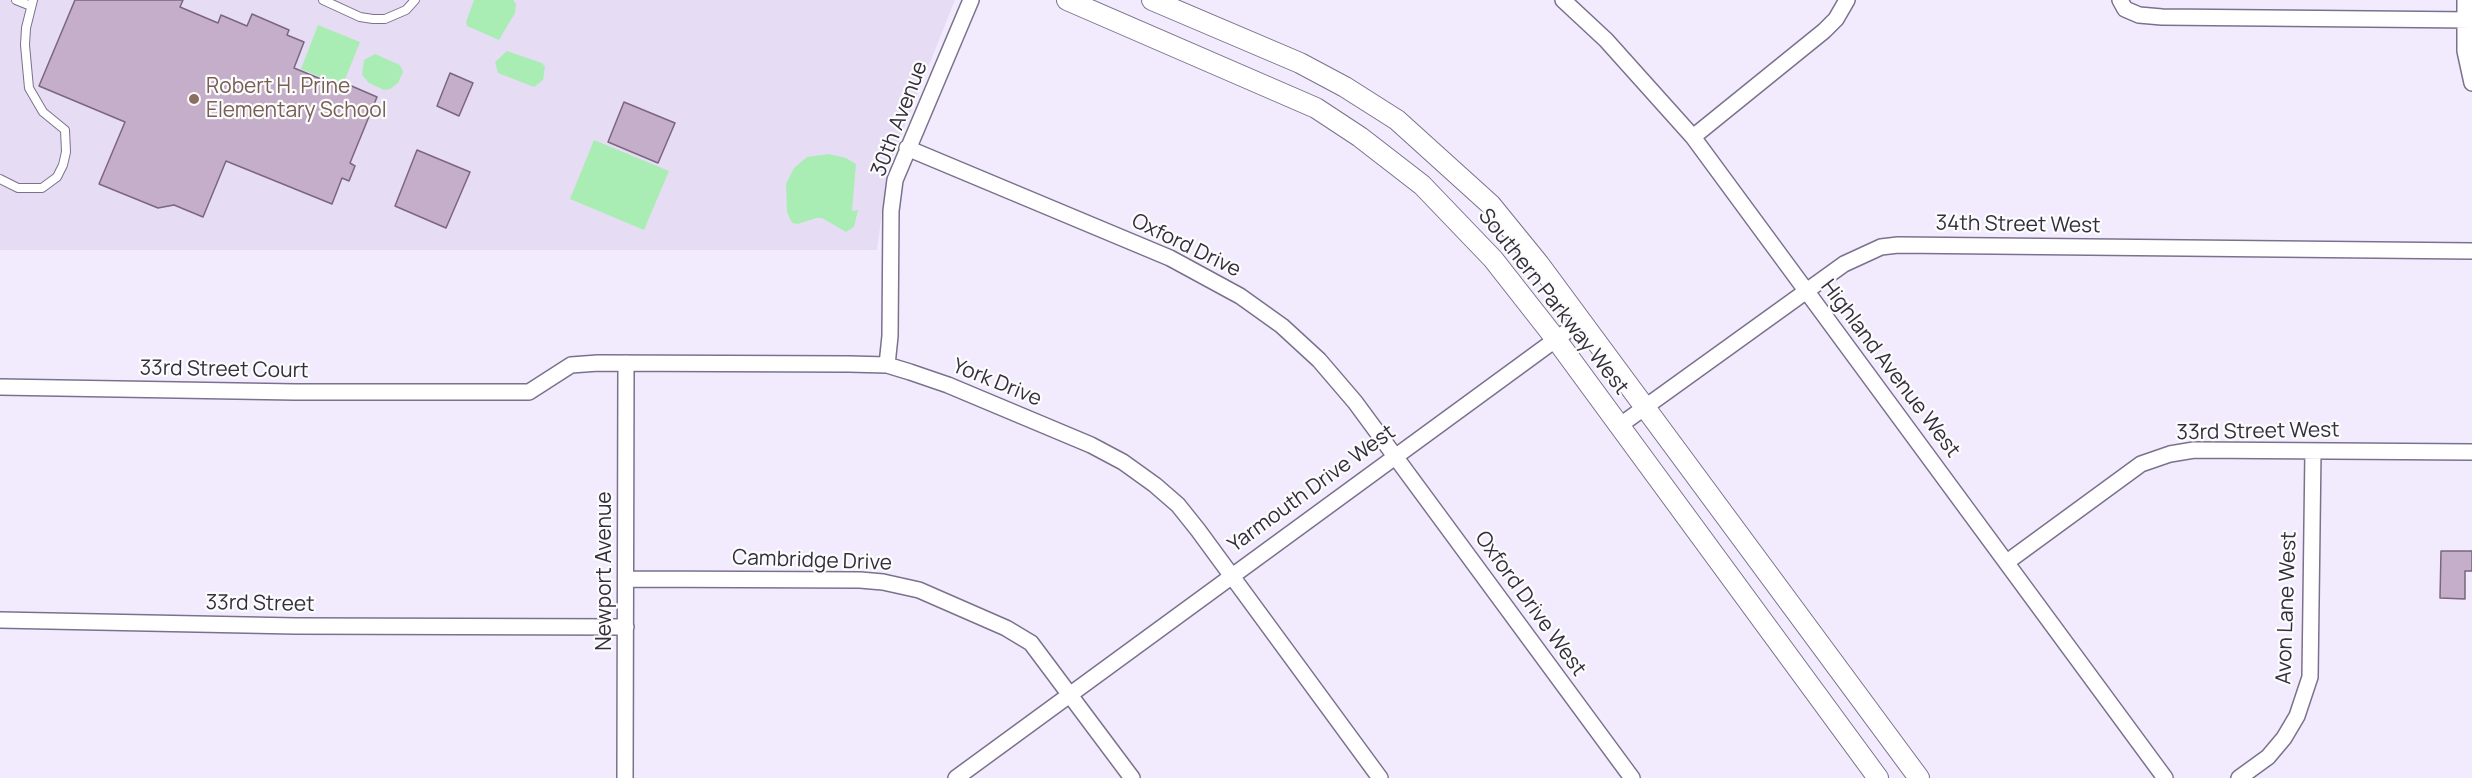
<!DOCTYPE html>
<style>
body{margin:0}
canvas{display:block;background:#f2ebfe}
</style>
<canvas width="2472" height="778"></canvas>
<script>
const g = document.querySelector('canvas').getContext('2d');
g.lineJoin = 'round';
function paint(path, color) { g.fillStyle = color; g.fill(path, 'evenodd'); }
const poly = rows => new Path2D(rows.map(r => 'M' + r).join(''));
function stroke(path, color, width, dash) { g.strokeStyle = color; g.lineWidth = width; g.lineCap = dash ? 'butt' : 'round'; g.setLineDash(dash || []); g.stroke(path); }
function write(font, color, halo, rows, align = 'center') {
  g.font = font + ' Manrope,sans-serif'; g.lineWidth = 4.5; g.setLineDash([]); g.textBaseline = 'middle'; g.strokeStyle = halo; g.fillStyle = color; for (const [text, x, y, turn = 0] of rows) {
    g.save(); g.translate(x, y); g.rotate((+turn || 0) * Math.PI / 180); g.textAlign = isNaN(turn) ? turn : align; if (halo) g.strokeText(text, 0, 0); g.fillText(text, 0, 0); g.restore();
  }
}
paint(poly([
 [0,0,955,0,888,168,877,250,0,250]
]), '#e6ddf5');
paint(poly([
 [474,0,513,0,516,4,515,13,499,40,467,26,466,22],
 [318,25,360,42,344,82,340,80,338,84,301,69],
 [507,51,542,63,545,67,543,80,534,87,498,73,495,62],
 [375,54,400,65,403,72,398,83,390,89,384,90,369,83,362,75,364,60],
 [594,140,669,171,644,230,570,199],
 [829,154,846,158,856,164,852,211,858,210,854,227,846,232,822,218,816,218,798,224,792,223,787,212,786,184,794,168,807,157]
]), '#a9edb4');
const building = poly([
 [75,0,183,0,180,7,218,23,221,15,247,26,252,14,289,30,287,35,304,42,294,68,338,86,340,81,377,97,350,163,355,166,349,181,342,178,332,204,226,161,203,217,174,205,158,208,99,184,125,122,39,86,75,0],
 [450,73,473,83,459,116,437,106,450,73],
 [624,102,675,123,658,163,608,142,624,102],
 [417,150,470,172,446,228,395,206,417,150],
 [2441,551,2472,551,2472,571,2465,571,2465,599,2440,598,2441,551]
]);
paint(building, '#c5aec9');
stroke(building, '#7b667e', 1.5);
const service = poly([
 [16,0,31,6],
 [323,0,360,17,373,19,385,19,406,10,415,0],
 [0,179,18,188,42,188,57,177,63,165,66,152,65,130,43,112,29,88,25,45,26,28,33,0]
]);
const minor = poly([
 [1563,0,1606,40,1693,137,2165,778],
 [2120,0,2125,9,2139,15,2162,17,2472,20],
 [2465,0,2465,51,2472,83],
 [1693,137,1824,31,1836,19,1847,0],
 [907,148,1170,258,1240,296,1282,326,1319,360,1355,402,1632,778],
 [887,365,890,336,891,211,895,180,971,0],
 [0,387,295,392,529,392,571,365,598,363,849,364,887,365,910,372,948,385,1091,445,1123,462,1155,485,1178,505,1198,530,1380,778],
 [1619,426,1844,264,1881,247,1898,245,2472,251],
 [2007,562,2141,464,2170,454,2194,450,2472,452],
 [626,579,860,580,883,582,919,590,1006,628,1031,643,1132,778],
 [0,620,295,626,626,627],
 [625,778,626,363],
 [956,778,1581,321],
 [2239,778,2268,757,2284,738,2297,716,2310,677,2313,451]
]);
const tertiary = poly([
 [1067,0,1316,108,1360,137,1422,185,1493,259,1555,338,1878,778],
 [1152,0,1300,63,1345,87,1397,120,1491,205,1539,264,1919,778]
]);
stroke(service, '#7c718d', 10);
stroke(minor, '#7c718d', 18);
stroke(tertiary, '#7c718d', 22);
stroke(service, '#fff', 8);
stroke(minor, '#fff', 15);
stroke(tertiary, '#fff', 20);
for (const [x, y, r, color] of [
 [194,99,6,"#8d6e63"]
]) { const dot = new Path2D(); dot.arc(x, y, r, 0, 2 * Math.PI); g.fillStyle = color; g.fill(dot); stroke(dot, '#fcfcfc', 2); }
write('21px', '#785e54', '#fcfcfc', [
 ["Robert H. Prine",206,87],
 ["Elementary School",206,111]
], 'left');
write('21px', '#332e3b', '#fcfcfc', [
 ["30th Avenue",900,119,-69],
 ["34th Street West",2018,225,1],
 ["Oxford Drive",1186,246,26],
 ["Southern Parkway West",1553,302,52],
 ["Highland Avenue West",1890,369,53],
 ["33rd Street Court",224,370,1],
 ["York Drive",997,383,22],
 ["33rd Street West",2258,432,-1],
 ["Yarmouth Drive West",1312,489,-36],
 ["Cambridge Drive",812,561,2],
 ["Newport Avenue",605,571,-90],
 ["33rd Street",260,604,1],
 ["Oxford Drive West",1530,604,54],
 ["Avon Lane West",2287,608,-88]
]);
</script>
